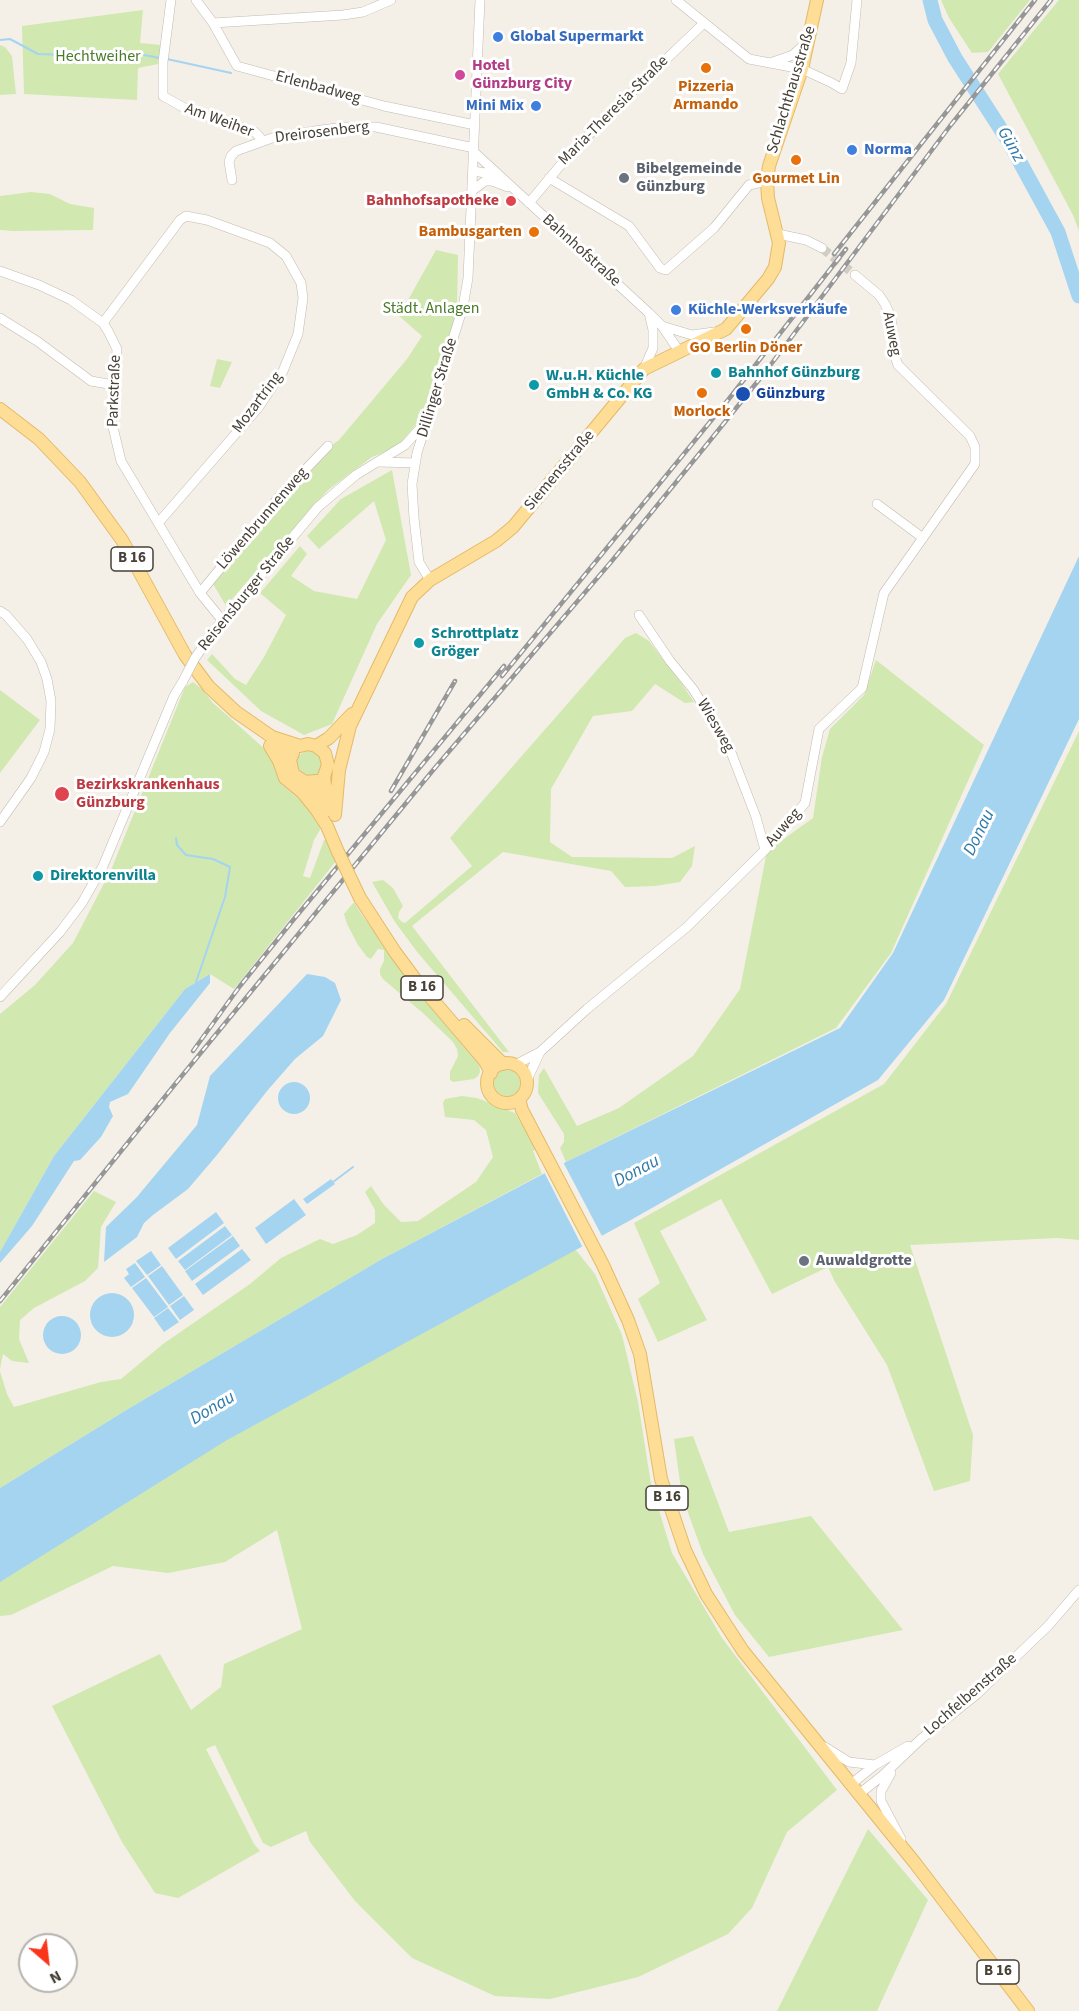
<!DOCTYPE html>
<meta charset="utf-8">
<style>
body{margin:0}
#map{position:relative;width:1079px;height:2011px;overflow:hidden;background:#f4f0e8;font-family:"Source Sans 3",sans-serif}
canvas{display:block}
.north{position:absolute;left:18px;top:1933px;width:60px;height:60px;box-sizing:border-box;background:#fff;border:2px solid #b5b3af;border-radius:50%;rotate:152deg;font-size:16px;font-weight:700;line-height:24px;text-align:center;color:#474037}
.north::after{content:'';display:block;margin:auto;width:21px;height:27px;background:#f9351a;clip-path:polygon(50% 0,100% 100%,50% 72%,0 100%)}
</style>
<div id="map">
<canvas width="1079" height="2011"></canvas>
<div class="north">N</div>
</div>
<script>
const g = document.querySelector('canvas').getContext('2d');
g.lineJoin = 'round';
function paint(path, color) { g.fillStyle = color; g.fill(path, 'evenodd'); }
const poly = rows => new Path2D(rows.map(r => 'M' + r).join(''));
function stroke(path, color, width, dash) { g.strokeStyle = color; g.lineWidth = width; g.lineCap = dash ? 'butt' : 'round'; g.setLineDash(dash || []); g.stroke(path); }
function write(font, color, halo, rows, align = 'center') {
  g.font = font + ' "Source Sans 3",sans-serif'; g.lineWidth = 6; g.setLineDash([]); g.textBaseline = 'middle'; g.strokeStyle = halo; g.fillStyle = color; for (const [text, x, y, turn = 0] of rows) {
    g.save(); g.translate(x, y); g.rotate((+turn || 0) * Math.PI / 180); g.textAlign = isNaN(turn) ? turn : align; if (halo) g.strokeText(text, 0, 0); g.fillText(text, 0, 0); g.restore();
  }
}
paint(poly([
 [941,0,1030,0,988,52,972,53,949,18],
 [1059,0,1079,0,1079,231,1073,215,998,74],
 [143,10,140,43,161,45,158,64,138,68,137,100,24,94,22,26],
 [0,45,5,47,12,56,16,94,0,95],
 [31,192,50,194,70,204,94,208,93,230,13,231,0,230,0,196],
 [436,250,458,255,457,311,442,364,419,421,396,448,372,457,328,490,226,606,212,582,312,460,339,440,407,359,422,336,399,316],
 [217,359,232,362,220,388,210,386],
 [392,470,411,575,377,624,332,724,304,735,261,711,207,660,212,654,235,679,246,685,264,657,286,615,260,593,300,546,307,554,291,576,314,591,357,599,386,540,374,501,319,549,307,536,341,499],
 [636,633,649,641,682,684,694,702,685,703,655,684,632,711,593,716,551,789,550,842,572,857,672,858,695,846,692,866,680,882,655,886,625,887,611,871,503,852,412,926,509,1052,503,1052,418,953,395,922,372,882,383,880,393,888,403,906,399,912,398,918,402,922,405,923,472,866,450,838,625,638],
 [876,660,984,745,891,953,836,1028,566,1162,560,1148,564,1142,564,1134,538,1093,539,1075,544,1068,577,1126,619,1108,693,1056,740,989,767,851,813,818,822,757,830,729,864,695],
 [193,682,202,689,213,703,229,717,268,752,274,760,278,777,282,785,307,806,321,824,320,830,314,840,303,876,310,878,324,840,328,840,336,861,234,989,210,974,185,989,54,1156,0,1252,0,1014,35,985,73,943,111,870,185,687],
 [0,690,40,720,0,773],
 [1079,731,1079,1240,1058,1238,910,1245,973,1435,970,1481,934,1491,887,1365,835,1282,828,1267,772,1294,721,1199,660,1231,707,1320,658,1342,638,1299,660,1283,634,1223,884,1084,946,1004],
 '296 764a13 13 0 1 1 26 0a13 13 0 1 1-26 0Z',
 [354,902,363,917,479,1060,480,1072,478,1076,474,1079,453,1082,450,1080,450,1072,458,1056,457,1049,453,1042,424,1014,383,979,380,974,380,969,384,961,384,950,378,949,371,959,367,957,358,945,347,924,344,914],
 '494 1083a13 13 0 1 1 26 0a13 13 0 1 1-26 0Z',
 [462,1096,477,1098,515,1113,536,1149,533,1151,542,1174,382,1259,128,1409,0,1488,0,1371,7,1394,14,1407,101,1382,121,1379,163,1344,250,1284,281,1258,320,1239,333,1244,357,1235,375,1223,375,1210,365,1192,371,1186,384,1205,401,1222,418,1221,476,1182,493,1157,486,1130,474,1120,445,1117,443,1103,445,1099],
 [94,1191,116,1202,101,1227,98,1268,85,1281,34,1308,20,1320,19,1339,29,1363,12,1361,3,1354,0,1369,0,1307],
 [575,1249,595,1274,622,1335,638,1402,651,1484,672,1553,722,1638,837,1790,787,1832,752,1908,728,1934,638,1977,550,1999,495,1996,412,1958,355,1901,310,1842,306,1831,271,1847,263,1843,215,1745,206,1749,254,1844,260,1851,178,1898,155,1893,122,1842,52,1706,160,1654,191,1710,221,1687,224,1664,302,1629,277,1530,225,1562,168,1573,113,1566,11,1615,0,1616,0,1581,226,1439],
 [693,1436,729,1532,811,1516,903,1630,769,1657,735,1615,703,1554,682,1496,674,1439],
 [868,1829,928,1900,877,2011,777,2011]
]), '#d1e8b1');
paint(poly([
 [1079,556,1079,719,944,1000,878,1080,629,1221,227,1440,0,1582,0,1488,128,1409,382,1259,566,1162,840,1028,893,953],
 [210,974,210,983,170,1033,128,1094,110,1102,109,1107,113,1116,101,1137,80,1160,74,1161,32,1226,0,1263,0,1252,54,1156,185,989],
 [307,974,325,977,335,983,341,1000,323,1036,295,1059,267,1091,217,1155,188,1189,153,1215,144,1223,137,1237,104,1262,106,1227,136,1198,197,1125,210,1076],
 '278 1098a16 16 0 1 1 32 0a16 16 0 1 1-32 0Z',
 [331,1179,335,1184,307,1204,303,1199],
 [294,1199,306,1215,266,1244,255,1228],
 [216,1212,224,1223,176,1259,168,1248],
 [225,1226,232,1235,185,1270,178,1261],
 [233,1236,240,1246,192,1281,185,1271],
 [242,1249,251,1260,203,1295,195,1284],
 [151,1251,161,1265,147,1275,136,1261],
 [135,1263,145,1277,131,1287,124,1278,129,1274,126,1269],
 [162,1266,183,1295,169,1305,148,1276],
 [146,1278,168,1307,154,1317,132,1288],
 '90 1315a22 22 0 1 1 44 0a22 22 0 1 1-44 0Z',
 [184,1296,194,1310,180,1320,170,1306],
 [168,1308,179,1322,164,1332,154,1318],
 '43 1335a19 19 0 1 1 38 0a19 19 0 1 1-38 0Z'
]), '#a5d4f0');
paint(poly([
 [562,1160,603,1238,583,1248,543,1170]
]), '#f4f0e8');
stroke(poly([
 [0,40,10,39,38,54,67,55,74,51,114,51,119,53,128,52,160,58],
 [167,59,231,73],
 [176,838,177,845,186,855,213,859,230,867,225,897,196,982],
 [333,1182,353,1167]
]), '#a5d4f0', 2);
stroke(poly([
 [930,0,935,20,955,58,1009,142,1058,232,1079,296]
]), '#a5d4f0', 15);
stroke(poly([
 [822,248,855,275]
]), '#d1cdc5', 9, [9, 4.5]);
const minor = poly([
 [171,0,163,62,163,96,188,110,255,132,263,141],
 [196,0,213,23,237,66,384,106,475,125],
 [676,0,749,59,802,69,832,83,842,89,851,63,857,0],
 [213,23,343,15,363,12,391,0],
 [770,63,793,55,809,40],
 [474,152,649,313,662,326,679,351],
 [473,171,498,175],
 [549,178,629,226,660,268,666,270,714,228,749,185,767,181],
 [232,180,229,162,231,156,236,151,272,138,321,130,345,127,376,127,474,148],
 [473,190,485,181,492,181,508,187],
 [529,203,564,161,603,120,704,23],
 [778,234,806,240,822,248],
 [0,271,39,285,71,300,103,323,108,331,117,349,112,423,121,461,200,593,222,620],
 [0,318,37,341,91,381,114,385],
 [103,323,180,220,186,216,207,220,270,243,286,256,301,283,303,298,298,334,283,371,258,408,159,522],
 [662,326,692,335,714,332],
 [644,369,653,348,653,330,649,313],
 [379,462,415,463],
 [877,504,923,538],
 [430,580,419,562,414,518,412,484,417,453,463,307,468,278,480,0],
 [200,593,279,497,328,446],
 [0,611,6,615,27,639,41,662,47,679,51,701,50,729,44,752,31,778,0,822],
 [639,615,670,661,693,689,729,747,756,817,765,850],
 [214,631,318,507,356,475,405,445,424,424],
 [0,997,60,932,82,903,103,866,174,696,183,681],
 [515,1065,540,1052,587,1009,687,927,765,850,805,803,819,729,862,688,884,593,975,464,975,447,970,436,898,365,894,354,891,317,885,304,879,295,855,275],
 [527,1080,540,1052],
 [825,1747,849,1762,875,1765],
 [891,1773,881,1791,881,1801,901,1839],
 [850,1785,875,1765,908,1746],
 [859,1794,882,1776,921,1739,977,1694,1048,1626,1079,1590]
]);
const major = poly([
 [0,409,39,439,80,482,122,540,185,655,209,687,236,712,272,737,290,760],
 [272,737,300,746,308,744,316,746,325,753,328,765,324,776,325,785,334,812],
 [270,746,279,761,285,778,303,793,316,809,327,826,338,852],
 [316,746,329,738,352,714],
 [293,753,290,760,293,774,305,782,316,781],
 [309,783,319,795,325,811],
 [335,815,339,770,350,726,412,597,430,580,496,541,513,527,644,369,726,329,768,279,775,267,779,243,768,198,767,181,769,166,802,69,817,0],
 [360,898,395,952,415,979,485,1061,491,1073],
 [464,1025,503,1064],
 '487 1083a20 20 0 1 1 40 0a20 20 0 1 1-40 0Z',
 [519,1099,522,1110,603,1265,628,1320,640,1354,661,1479,685,1550,706,1594,743,1651,915,1863,1028,2011]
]);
stroke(minor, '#c3baae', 10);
stroke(major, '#e4ba67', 14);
stroke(minor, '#fff', 9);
stroke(major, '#fedd97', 12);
const rail = poly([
 [834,254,1035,0],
 [502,676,728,400,846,249],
 [391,791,455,681],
 [193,1051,240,986,294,919,504,666],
 [0,1301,176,1083,434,769,611,562,708,443,766,371,950,126,1051,0]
]);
stroke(rail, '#979797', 4.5);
stroke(rail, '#fff', 2, [7]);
const minorBridge = poly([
 [183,681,195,658,214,631]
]);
const majorBridge = poly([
 [338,852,360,898]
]);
stroke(minorBridge, '#c3baae', 10, []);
stroke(majorBridge, '#e4ba67', 14, []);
stroke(minorBridge, '#fff', 9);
stroke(majorBridge, '#fedd97', 12);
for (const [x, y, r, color] of [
 [498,37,6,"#3f7fe0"],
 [706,68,6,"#e8710a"],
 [460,75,6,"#d1479c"],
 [536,106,6,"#3f7fe0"],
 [852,150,6,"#3f7fe0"],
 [796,160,6,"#e8710a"],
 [624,178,6,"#6b7280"],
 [511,201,6,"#e0444e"],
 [534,232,6,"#e8710a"],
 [676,310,6,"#3f7fe0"],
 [746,329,6,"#e8710a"],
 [716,373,6,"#0f9aa8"],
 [534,385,6,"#0f9aa8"],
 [702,393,6,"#e8710a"],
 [743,394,8,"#1a4fb4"],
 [419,643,6,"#0f9aa8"],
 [62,794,8,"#e0444e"],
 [38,876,6,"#0f9aa8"],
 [804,1261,6,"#6b7280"]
]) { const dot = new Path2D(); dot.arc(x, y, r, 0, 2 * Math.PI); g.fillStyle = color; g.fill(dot); stroke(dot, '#fff', 2); }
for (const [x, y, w] of [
 [132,559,42],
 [422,988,42],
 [667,1498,42],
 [998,1972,42]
]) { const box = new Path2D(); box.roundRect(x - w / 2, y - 12, w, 24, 4.5); g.fillStyle = '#fff'; g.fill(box); stroke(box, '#474037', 1.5); }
write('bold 15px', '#474037', null, [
 ["B 16",132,559],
 ["B 16",422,988],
 ["B 16",667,1498],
 ["B 16",998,1972]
]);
write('bold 16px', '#366cbe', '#fff', [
 ["Global Supermarkt",510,37],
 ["Mini Mix",524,106,"right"],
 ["Norma",864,150],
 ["Küchle-Werksverkäufe",688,310]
], 'left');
write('16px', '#4a7a2a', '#fff', [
 ["Hechtweiher",98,57],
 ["Städt. Anlagen",431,309]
]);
write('bold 16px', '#b23c85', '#fff', [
 ["Hotel",472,66],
 ["Günzburg City",472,84]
], 'left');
write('bold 16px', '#c56008', '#fff', [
 ["Pizzeria",706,87],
 ["Armando",706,105],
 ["Gourmet Lin",796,179],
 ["Bambusgarten",522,232,"right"],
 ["GO Berlin Döner",746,348],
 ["Morlock",702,412]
]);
write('16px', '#474037', '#fff', [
 ["Erlenbadweg",318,88,15],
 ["Schlachthausstraße",792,90,-73],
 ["Maria-Theresia-Straße",614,111,-45],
 ["Am Weiher",219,121,20],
 ["Dreirosenberg",322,133,-7],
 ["Bahnhofstraße",581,251,42],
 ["Auweg",891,334,79],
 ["Dillinger Straße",438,388,-73],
 ["Parkstraße",115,391,-88],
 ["Mozartring",258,403,-53],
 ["Siemensstraße",560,471,-50],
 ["Löwenbrunnenweg",263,519,-49],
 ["Reisensburger Straße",247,594,-51],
 ["Wiesweg",715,726,60],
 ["Auweg",784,828,-49],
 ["Lochfelbenstraße",971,1695,-41]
]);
write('bold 16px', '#5b616d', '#fff', [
 ["Bibelgemeinde",636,169],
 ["Günzburg",636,187],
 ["Auwaldgrotte",816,1261]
], 'left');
write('bold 16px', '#be3a42', '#fff', [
 ["Bahnhofsapotheke",499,201],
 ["Bezirkskrankenhaus",76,785,"left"],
 ["Günzburg",76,803,"left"]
], 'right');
write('bold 16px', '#0d838f', '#fff', [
 ["Bahnhof Günzburg",728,373],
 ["W.u.H. Küchle",546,376],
 ["GmbH & Co. KG",546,394],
 ["Schrottplatz",431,634],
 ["Gröger",431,652],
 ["Direktorenvilla",50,876]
], 'left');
write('bold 16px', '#164399', '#fff', [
 ["Günzburg",756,394]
], 'left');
write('italic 18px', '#2e7aac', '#fff', [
 ["Günz",1010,145,60],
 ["Donau",980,833,-64],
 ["Donau",637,1172,-28],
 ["Donau",213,1409,-31]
]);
</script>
